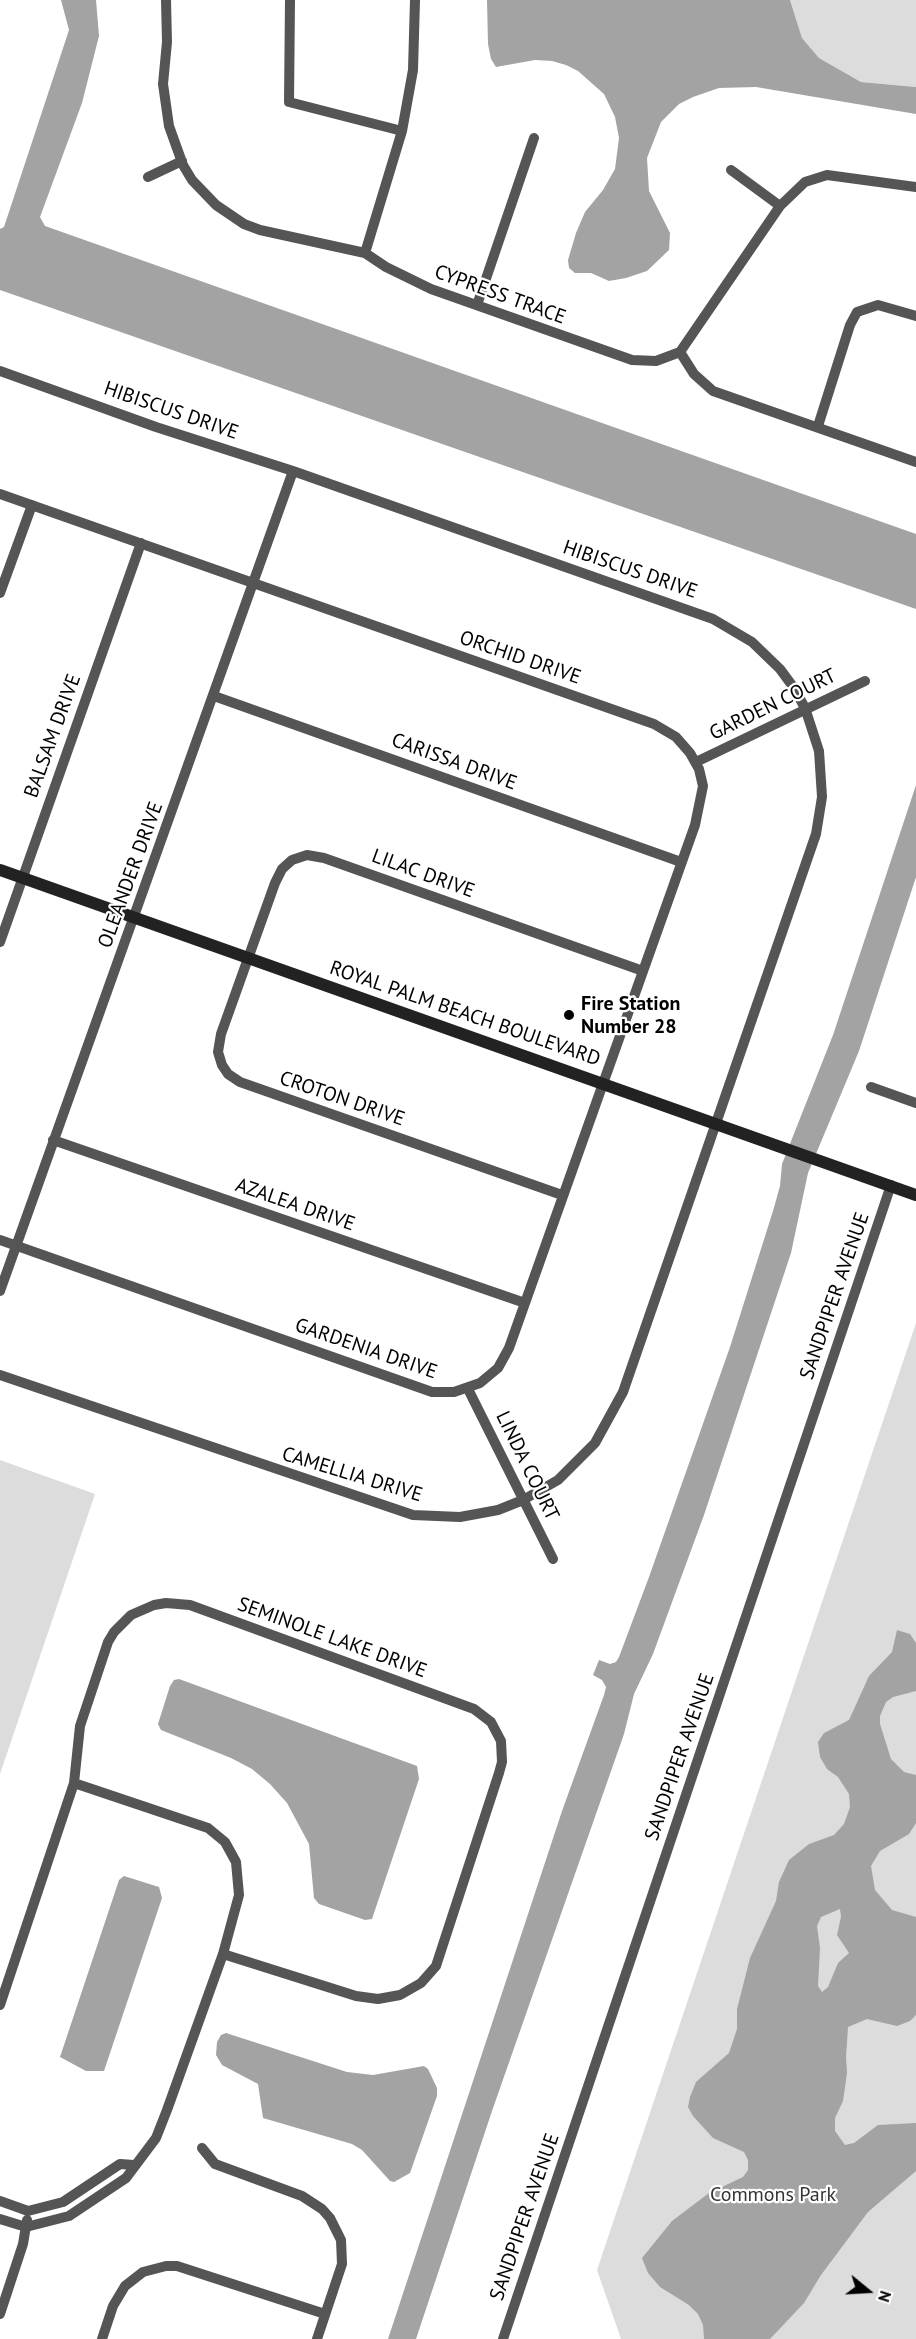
<!DOCTYPE html>
<style>
body{margin:0}
#map{position:relative;width:916px;height:2339px;overflow:hidden;background:#fff;font-family:"PT Sans",sans-serif}
canvas{display:block}
.north{position:absolute;left:838px;top:2261px;width:60px;height:60px;-webkit-text-stroke:4px #fff;paint-order:stroke;rotate:108deg;font-size:16px;font-weight:700;line-height:24px;text-align:center;color:#000}
.north::after{content:'';display:block;margin:auto;width:21px;height:27px;background:#000;clip-path:polygon(50% 0,100% 100%,50% 72%,0 100%)}
</style>
<div id="map">
<canvas width="916" height="2339"></canvas>
<div class="north">N</div>
</div>
<script>
const g = document.querySelector('canvas').getContext('2d');
g.lineJoin = 'round';
function paint(path, color) { g.fillStyle = color; g.fill(path, 'evenodd'); }
const poly = rows => new Path2D(rows.map(r => 'M' + r).join(''));
function stroke(path, color, width, dash) { g.strokeStyle = color; g.lineWidth = width; g.lineCap = dash ? 'butt' : 'round'; g.setLineDash(dash || []); g.stroke(path); }
function write(font, color, halo, rows, align = 'center') {
  g.font = font + ' "PT Sans",sans-serif'; g.lineWidth = 4.5; g.setLineDash([]); g.textBaseline = 'middle'; g.strokeStyle = halo; g.fillStyle = color; for (const [text, x, y, turn = 0] of rows) {
    g.save(); g.translate(x, y); g.rotate((+turn || 0) * Math.PI / 180); g.textAlign = isNaN(turn) ? turn : align; if (halo) g.strokeText(text, 0, 0); g.fillText(text, 0, 0); g.restore();
  }
}
paint(poly([
 [790,0,916,0,916,87,861,82,819,58,802,38],
 [916,1323,916,2339,621,2339,597,2270],
 [0,1460,95,1494,0,1774]
]), '#dcdcdc');
paint(poly([
 [61,0,96,0,99,36,82,103,40,217,45,226,916,534,916,609,0,290,0,229,4,227,69,30],
 [487,0,790,0,802,38,819,58,861,82,916,87,916,114,756,87,719,88,693,97,679,104,661,122,647,158,649,191,670,233,669,250,647,271,626,278,609,281,591,273,575,273,569,268,568,260,576,233,585,212,603,190,615,169,619,138,615,117,604,94,578,71,566,65,552,61,535,60,496,67,491,59,488,44],
 [916,785,916,877,859,1051,808,1173,791,1253,704,1515,653,1654,634,1694,624,1734,492,2111,416,2339,388,2339,562,1811,604,1695,606,1687,602,1680,593,1675,599,1660,610,1664,616,1662,619,1657,649,1577,730,1347,773,1211,780,1186,782,1164,833,1035],
 [897,1630,910,1634,916,1643,916,1691,893,1697,886,1702,880,1716,880,1724,891,1759,904,1772,916,1775,916,1823,909,1834,880,1851,871,1866,875,1890,892,1910,916,1917,916,2015,910,2021,897,2026,867,2019,848,2027,846,2057,847,2073,843,2101,835,2118,835,2131,845,2145,854,2143,878,2125,916,2123,916,2171,868,2212,821,2275,804,2303,770,2339,704,2339,703,2325,698,2314,689,2305,660,2287,648,2273,642,2258,672,2221,709,2193,743,2177,748,2170,748,2160,744,2152,713,2138,693,2116,688,2107,690,2097,696,2082,729,2053,737,2029,737,2009,750,1958,776,1901,779,1882,789,1860,809,1844,834,1835,844,1824,850,1807,849,1794,838,1777,827,1769,820,1757,818,1742,824,1733,849,1720,869,1676,892,1652],
 [840,1909,841,1917,837,1935,849,1953,838,1963,828,1987,822,1992,818,1986,820,1948,817,1926,821,1917],
 [179,1679,417,1766,419,1779,372,1919,365,1920,319,1904,314,1898,309,1844,287,1803,270,1784,252,1769,231,1758,161,1730,158,1724,170,1686,174,1680],
 [124,1876,159,1887,162,1898,104,2071,86,2071,60,2057,119,1880],
 [226,2033,347,2072,373,2075,424,2066,428,2069,437,2088,437,2096,410,2173,394,2182,390,2181,362,2150,352,2144,263,2118,258,2084,222,2065,216,2055,217,2042,221,2035]
]), '#a3a3a3');
stroke(poly([
 [166,0,167,42,163,84,169,126,183,165,192,180,216,205,244,224,260,230,365,253,386,267,431,289,632,360,656,361,680,352,780,206,805,182,827,175,916,187],
 [290,0,289,102,402,131,413,70,415,0],
 [731,170,780,206],
 [148,177,182,161],
 [365,253,402,131],
 [477,305,534,138],
 [680,352,694,374,713,391,916,462],
 [0,371,156,427,293,471,713,619,752,642,780,669,794,688,805,708,819,751,822,797,816,834,623,1392,595,1443,558,1480,523,1500,498,1510,460,1517,413,1515,0,1375],
 [818,426,850,325,857,312,878,305,916,316],
 [0,494,654,724,676,737,690,753,699,769,703,786,695,825,509,1348,498,1368,480,1383,454,1392,432,1392,0,1240],
 [0,593,32,505],
 [214,696,681,862],
 [696,762,865,681],
 [0,942,141,543],
 [871,1087,916,1103],
 [53,1140,525,1303],
 [562,1195,240,1082,228,1074,222,1065,218,1052,221,1034,275,883,282,869,292,860,307,855,324,858,643,971],
 [0,1291,293,471],
 [468,1389,553,1559],
 [0,2005,74,1783,80,1726,108,1642,114,1632,131,1615,154,1605,166,1603,190,1605,474,1709,491,1722,501,1741,502,1762,499,1773,436,1966,421,1983,400,1995,378,1999,356,1996,223,1954],
 [202,2148,215,2164,302,2196,322,2209,330,2218,341,2240,342,2264,317,2339],
 [0,2201,28,2211],
 [28,2211,63,2202,120,2164,134,2165],
 [0,2219,26,2227,69,2216,126,2178,156,2138,167,2110,223,1954,239,1895,236,1862,225,1842,208,1828,74,1783],
 [0,2314,23,2244,27,2220],
 [102,2339,113,2306,125,2286,143,2272,166,2266,177,2266,325,2314],
 [503,2339,891,1185]
]), '#555', 10);
stroke(poly([
 [0,870,916,1195]
]), '#222', 12);
for (const [x, y, r, color] of [
 [569,1015,6,"#000"]
]) { const dot = new Path2D(); dot.arc(x, y, r, 0, 2 * Math.PI); g.fillStyle = color; g.fill(dot); stroke(dot, '#fff', 2); }
write('20px', '#000', '#fff', [
 ["CYPRESS TRACE",500,295,20],
 ["HIBISCUS DRIVE",171,411,19],
 ["HIBISCUS DRIVE",630,570,19],
 ["ORCHID DRIVE",520,658,19],
 ["GARDEN COURT",773,705,-26],
 ["BALSAM DRIVE",53,736,-70],
 ["CARISSA DRIVE",454,762,20],
 ["LILAC DRIVE",423,874,20],
 ["OLEANDER DRIVE",131,875,-70],
 ["ROYAL PALM BEACH BOULEVARD",465,1014,19],
 ["CROTON DRIVE",342,1099,19],
 ["AZALEA DRIVE",295,1205,19],
 ["SANDPIPER AVENUE",835,1296,-71],
 ["GARDENIA DRIVE",366,1349,19],
 ["LINDA COURT",527,1466,64],
 ["CAMELLIA DRIVE",352,1475,17],
 ["SEMINOLE LAKE DRIVE",332,1638,20],
 ["SANDPIPER AVENUE",680,1757,-71],
 ["SANDPIPER AVENUE",525,2217,-71]
]);
write('bold 20px', '#000', '#fff', [
 ["Fire Station",581,1004],
 ["Number 28",581,1027]
], 'left');
write('20px', '#333', '#fff', [
 ["Commons Park",773,2195]
]);
</script>
